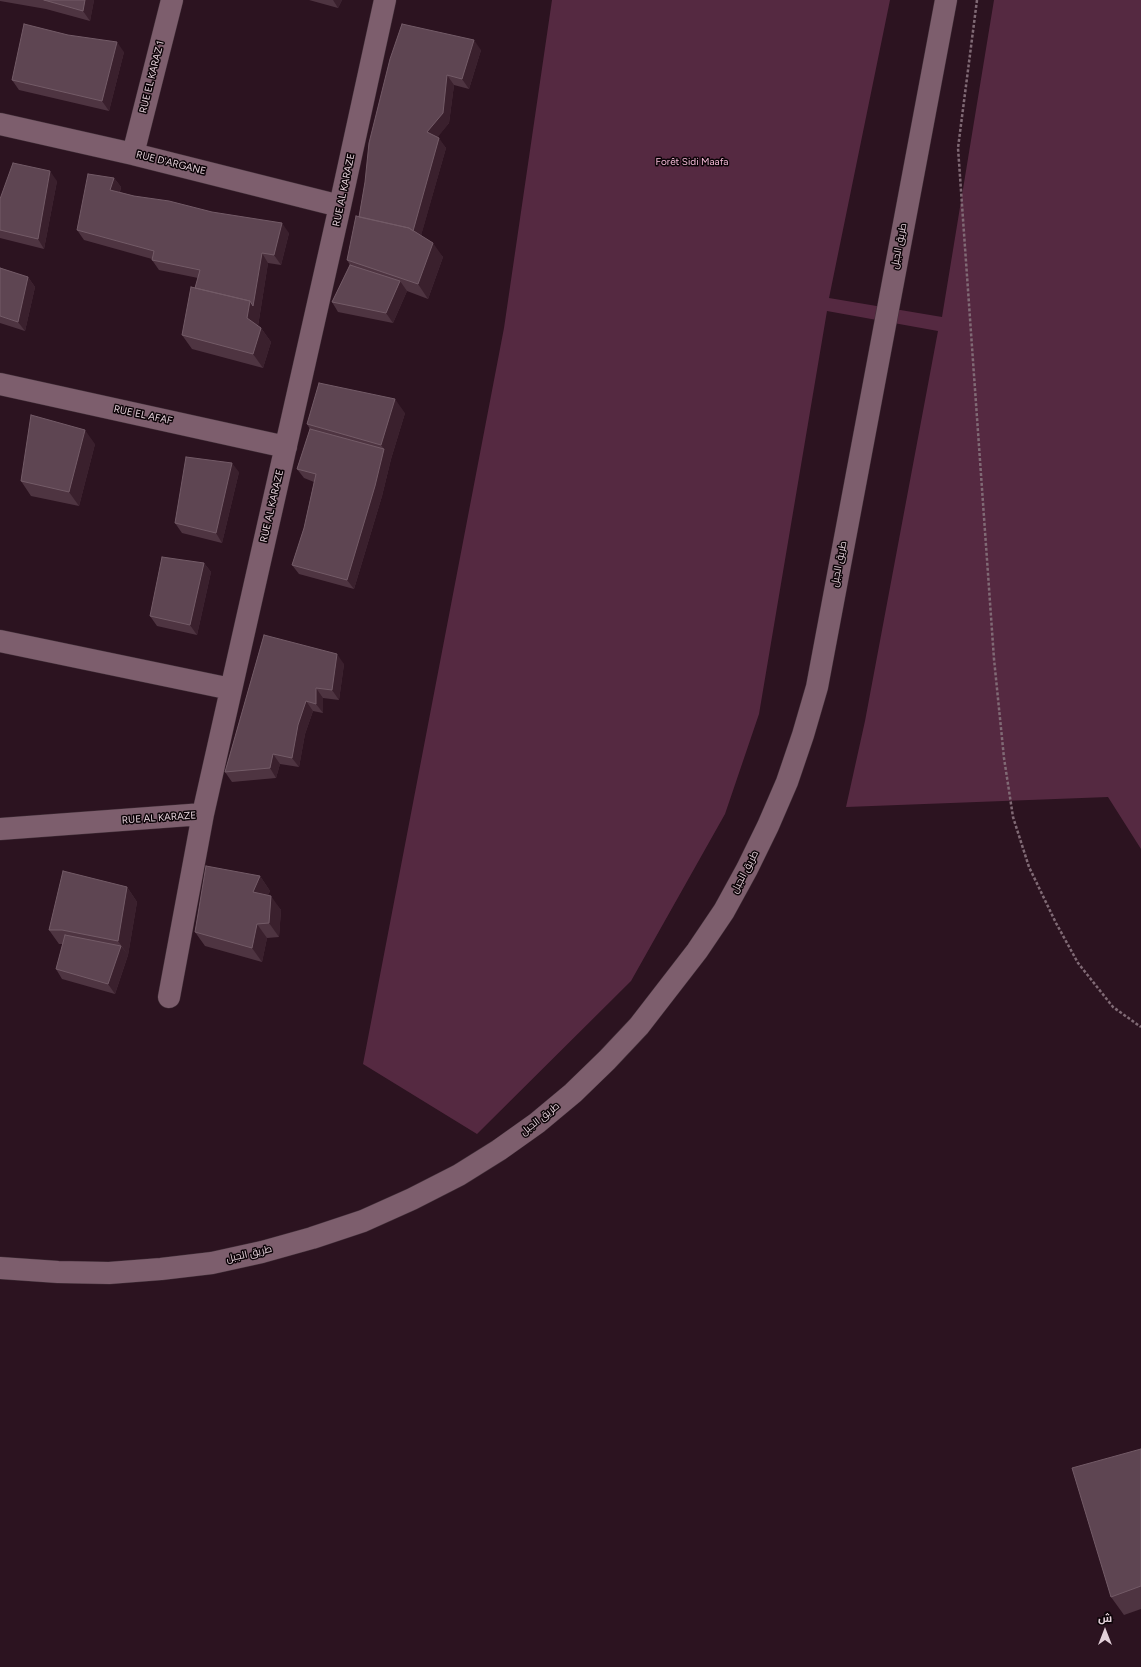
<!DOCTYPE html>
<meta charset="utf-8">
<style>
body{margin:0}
#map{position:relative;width:1141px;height:1667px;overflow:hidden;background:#2c1320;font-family:Figtree,Cairo,sans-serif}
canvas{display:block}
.north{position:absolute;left:1085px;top:1611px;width:40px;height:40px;-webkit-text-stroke:3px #0d0408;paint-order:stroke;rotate:0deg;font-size:11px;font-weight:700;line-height:16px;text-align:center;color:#e4d1da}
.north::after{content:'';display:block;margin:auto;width:14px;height:18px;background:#e4d1da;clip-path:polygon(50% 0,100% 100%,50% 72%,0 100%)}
</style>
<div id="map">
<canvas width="1141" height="1667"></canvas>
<div class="north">ش</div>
</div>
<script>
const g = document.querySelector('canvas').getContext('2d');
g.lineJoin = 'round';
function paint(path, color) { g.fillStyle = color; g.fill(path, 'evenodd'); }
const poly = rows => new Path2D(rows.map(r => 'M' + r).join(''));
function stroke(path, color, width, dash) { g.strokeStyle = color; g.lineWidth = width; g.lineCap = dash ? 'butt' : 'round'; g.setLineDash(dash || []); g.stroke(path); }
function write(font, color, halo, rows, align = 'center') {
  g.font = font + ' Figtree,Cairo,sans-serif'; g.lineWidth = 3; g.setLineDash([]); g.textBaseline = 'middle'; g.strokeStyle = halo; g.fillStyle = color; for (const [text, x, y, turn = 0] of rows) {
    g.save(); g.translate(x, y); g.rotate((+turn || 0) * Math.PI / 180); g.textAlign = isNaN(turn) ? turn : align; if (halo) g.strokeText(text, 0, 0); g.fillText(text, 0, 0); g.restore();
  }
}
paint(poly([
 [552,0,890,0,829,298,942,317,994,0,1141,0,1141,849,1108,797,846,807,865,721,938,331,827,311,759,714,725,814,631,981,477,1134,363,1064,504,328]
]), '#552941');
const minor = poly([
 [0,124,133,154,340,206],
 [133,154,172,0],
 [0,384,286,447],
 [0,641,231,689],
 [0,829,203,814,340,206,385,0],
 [169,997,203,814],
 [0,1268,58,1272,109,1273,161,1269,212,1263,262,1252,312,1238,363,1221,412,1199,459,1175,499,1150,537,1123,573,1093,607,1060,639,1026,697,951,724,911,747,869,768,826,787,782,803,735,817,687,946,0]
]);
stroke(minor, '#412f38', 23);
stroke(poly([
 [977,0,958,148,994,659,1004,758,1013,817,1029,867,1056,923,1078,963,1113,1007,1141,1027]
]), '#806a75', 2.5, [3, 2]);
stroke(minor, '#7d5e6d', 22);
paint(poly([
 [0,0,94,0,90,21,46,9,0,1],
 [309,0,342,0,338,8],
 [481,50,469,89,454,85,449,123,437,137,446,148,421,235,443,257,428,299,407,291,393,323,338,312,332,302,350,265,347,260,359,217,365,182,390,59],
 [124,52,109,111,19,90,12,80],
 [114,178,121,187,120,192,134,196,289,233,281,265,268,263,258,326,261,328,271,342,263,368,192,349,182,335,198,278,159,270,152,260,152,259,84,240,77,230],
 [57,181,44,249,0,238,0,199],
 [0,268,28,277,35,287,25,331,0,323],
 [405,413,391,459,382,496,354,589,299,574,292,565,304,528,314,482,304,478,297,469,310,429,307,424],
 [95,444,79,506,31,496,21,481],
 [239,472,222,543,182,533,175,523],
 [204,563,211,572,197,635,157,626,150,616],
 [264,635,344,664,339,700,323,698,323,713,313,711,305,734,299,767,280,764,276,778,232,782,225,772],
 [260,876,270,891,268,895,281,910,279,937,267,938,262,962,205,946,195,932],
 [127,887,137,902,128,955,115,994,62,979,56,969,63,944,59,944,49,930],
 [1141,1449,1141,1609,1124,1615,1111,1597]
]), '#4e3441');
paint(poly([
 [85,0,94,0,90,21,83,11],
 [333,0,342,0,338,8],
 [474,40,481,50,469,89,462,79],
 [117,42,124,52,109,111,102,101],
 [447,75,454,85,449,123,434,142,427,132],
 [439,138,446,148,419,243,412,233],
 [50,171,57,181,44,249,38,239],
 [114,178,121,187,117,199,110,190],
 [282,223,289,233,281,265,274,255],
 [433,243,443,257,428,299,418,284],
 [262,253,268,263,257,332,247,318,250,301],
 [28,277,35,287,25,331,18,322],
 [400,281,407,291,393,323,386,313],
 [261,328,271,342,263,368,253,354],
 [395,399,405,413,391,459,382,496,354,589,347,580,384,449,381,445],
 [85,430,95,444,79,506,69,492],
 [232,463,239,472,222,543,216,533],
 [204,563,211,572,197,635,190,625],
 [337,654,344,664,339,700,332,690],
 [316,688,323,698,323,713,316,704],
 [306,701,313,711,305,734,299,767,292,758,298,725],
 [273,754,280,764,276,778,270,768],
 [260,876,270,891,263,906,253,892],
 [127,887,137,902,128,955,118,941],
 [271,896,281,910,279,937,269,923],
 [257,924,267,938,262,962,252,948],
 [121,946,128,955,115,994,108,984]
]), '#3a202d');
const building = poly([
 [44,0,85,0,83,11,44,0],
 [24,24,68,35,117,42,102,101,12,80,24,24],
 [402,24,474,40,462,79,447,75,443,113,427,132,439,138,413,231,409,228,359,217,365,182,369,143,390,59,402,24],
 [13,163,50,171,38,239,0,230,0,199,13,163],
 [88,174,114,178,110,190,134,196,169,201,212,212,282,223,274,255,262,253,253,306,250,301,195,288,200,270,152,260,154,251,77,230,88,174],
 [356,216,409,228,433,243,418,284,347,260,356,216],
 [350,265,400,281,386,313,332,302,350,265],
 [0,268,28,277,18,322,0,316,0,268],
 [191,287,250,301,247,318,261,328,253,354,182,335,191,287],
 [319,383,395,399,381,445,307,424,319,383],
 [31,415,85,430,69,492,21,481,31,415],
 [310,429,384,449,375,486,347,580,292,565,304,528,316,474,297,469,310,429],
 [186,457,232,463,216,533,175,523,186,457],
 [162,557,204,563,190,625,150,616,162,557],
 [264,635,337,654,332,690,316,688,316,704,306,701,298,725,292,758,273,754,270,768,225,772,264,635],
 [206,866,260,876,253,892,271,896,269,923,257,924,252,948,195,932,206,866],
 [63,871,127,887,118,941,62,930,49,930,63,871],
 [65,935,121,946,108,984,56,969,65,935],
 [1141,1449,1141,1586,1111,1597,1072,1468,1141,1449]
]);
paint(building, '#5e4552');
stroke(building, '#735b67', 1);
write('10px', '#e4d1da', '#0d0408', [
 ["RUE EL KARAZ 1",152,77,-76],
 ["RUE D'ARGANE",171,163,14],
 ["RUE AL KARAZE",344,190,-78],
 ["طريق الجبل",899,246,-79],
 ["RUE EL AFAF",143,415,12],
 ["RUE AL KARAZE",272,506,-77],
 ["طريق الجبل",839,564,-79],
 ["RUE AL KARAZE",159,818,-4],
 ["طريق الجبل",745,872,-62],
 ["طريق الجبل",540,1119,-38],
 ["طريق الجبل",249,1254,-13]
]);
write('10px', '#f5bbd8', '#0d0408', [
 ["Forêt Sidi Maafa",692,162]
]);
</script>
